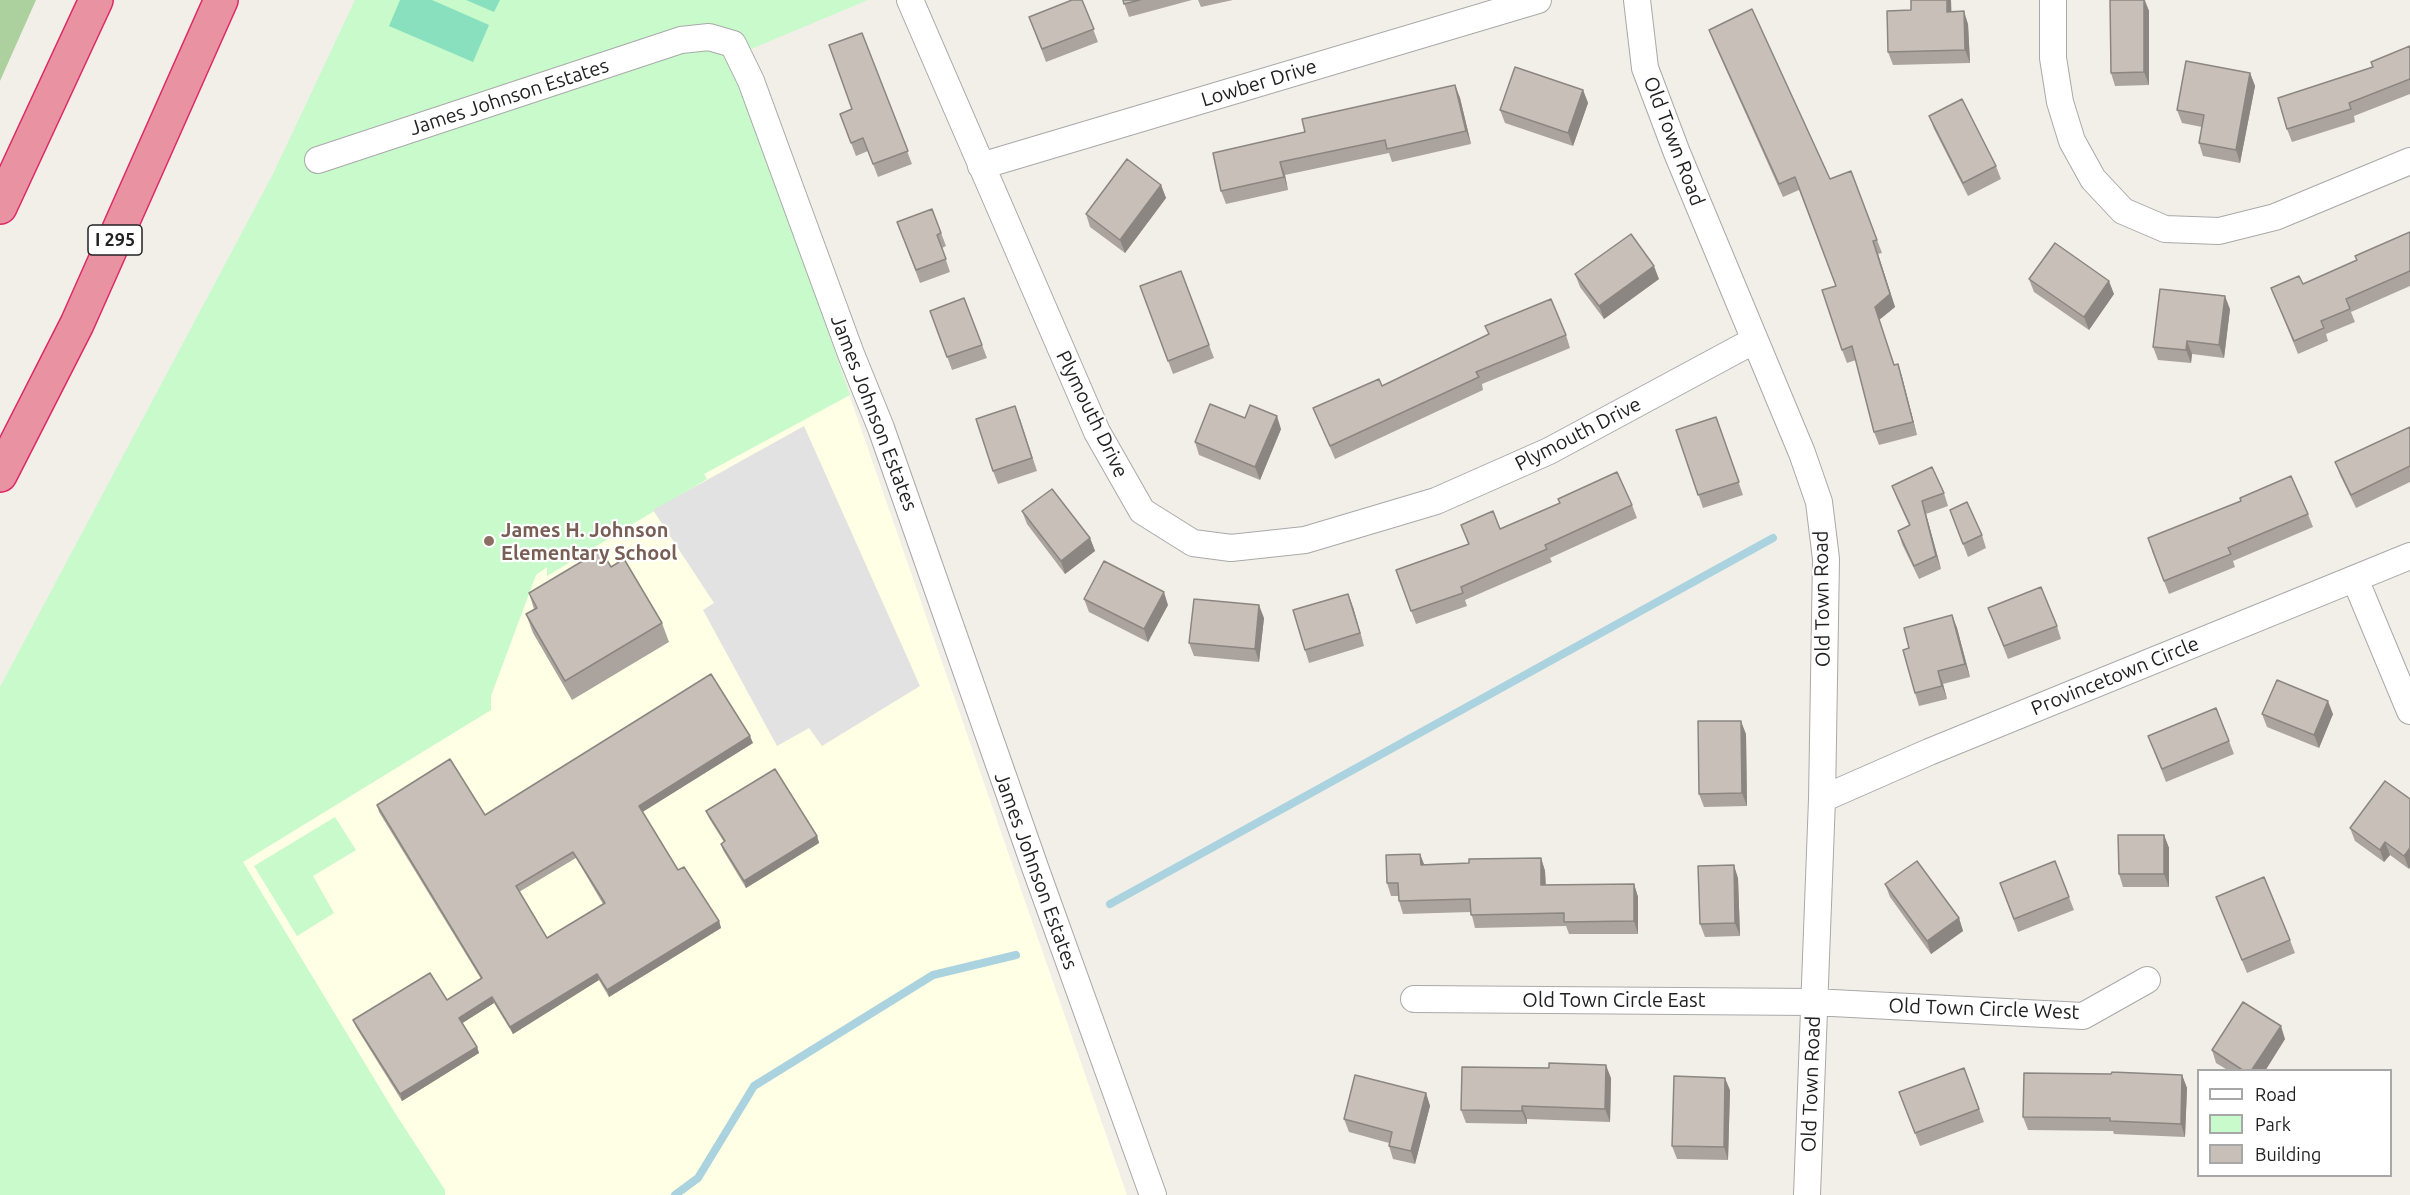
<!DOCTYPE html>
<style>
body{margin:0}
#map{position:relative;width:2410px;height:1195px;overflow:hidden;background:#f2efe9;font-family:Ubuntu,sans-serif}
canvas{display:block}
.legend{position:absolute;left:2197px;top:1069px;width:195px;height:108px;box-sizing:border-box;background:#fff;border:2px solid #a7a7a7;margin:0;padding:8px 10px;list-style:none;font-size:18px;color:#222}
.legend li{display:flex;align-items:center;gap:12px;height:30px}
.legend b{width:30px;border:2px solid #a7a7a7}
</style>
<div id="map">
<canvas width="2410" height="1195"></canvas>
<ul class="legend">
<li><b style="height:8px;background:#fff"></b>Road</li>
<li><b style="height:16px;background:#c8facc"></b>Park</li>
<li><b style="height:16px;background:#c7bfb8"></b>Building</li>
</ul>
</div>
<script>
const g = document.querySelector('canvas').getContext('2d');
g.lineJoin = 'round';
function paint(path, color) { g.fillStyle = color; g.fill(path, 'evenodd'); }
const poly = rows => new Path2D(rows.map(r => 'M' + r).join(''));
function stroke(path, color, width, dash) { g.strokeStyle = color; g.lineWidth = width; g.lineCap = dash ? 'butt' : 'round'; g.setLineDash(dash || []); g.stroke(path); }
function write(font, color, halo, rows, align = 'center') {
  g.font = font + ' Ubuntu,sans-serif'; g.lineWidth = 4.5; g.setLineDash([]); g.textBaseline = 'middle'; g.strokeStyle = halo; g.fillStyle = color; for (const [text, x, y, turn = 0] of rows) {
    g.save(); g.translate(x, y); g.rotate((+turn || 0) * Math.PI / 180); g.textAlign = isNaN(turn) ? turn : align; if (halo) g.strokeText(text, 0, 0); g.fillText(text, 0, 0); g.restore();
  }
}
paint(poly([
 [732,57,1127,1195,0,1195,0,687]
]), '#ffffe5');
paint(poly([
 [0,0,36,0,0,81]
]), '#add19e');
paint(poly([
 [355,0,868,0,732,57,850,395,704,474,707,479,547,576,547,567,536,575,491,696,491,710,243,862,395,1113,445,1190,445,1195,0,1195,0,687,273,174],
 [335,817,356,850,313,876,334,913,297,936,254,866]
]), '#c8facc');
paint(poly([
 [400,0,432,0,489,25,473,62,389,26],
 [466,0,500,0,494,12]
]), '#88e0be');
paint(poly([
 [804,426,920,686,822,746,809,728,777,746,703,610,714,603,653,510]
]), '#e2e2e2');
stroke(poly([
 [1110,904,1773,538],
 [675,1195,698,1178,754,1086,933,975,1016,955]
]), '#aad3df', 8);
const minor = poly([
 [910,0,1097,432,1142,511,1193,543,1231,548,1305,540,1436,501,1549,451,1755,340],
 [1637,0,1645,68,1677,153,1802,453,1819,502,1826,559,1822,799,1807,1195],
 [2053,0,2053,58,2060,102,2072,141,2093,179,2123,211,2165,229,2219,231,2275,217,2410,161],
 [318,160,681,40,709,37,733,44,751,81,851,354,881,428,1036,870,1153,1195],
 [981,166,1538,0],
 [2355,579,2410,711],
 [1822,799,1929,752,2410,556],
 [1414,999,1813,1002,2083,1016,2147,980]
]);
const highway = poly([
 [0,207,96,0],
 [0,475,77,324,221,0]
]);
stroke(minor, '#a9a9a9', 28);
stroke(highway, '#dc2a67', 36);
stroke(minor, '#fff', 26);
stroke(highway, '#e892a2', 33);
paint(poly([
 [1082,0,1098,42,1046,62,1029,17],
 [1123,0,1192,0,1129,17],
 [1198,0,1233,0,1201,7],
 [1911,0,1951,0,1951,12,1968,24,1970,63,1893,65,1888,52,1911,10],
 [2110,0,2145,0,2149,11,2149,85,2115,86,2111,73],
 [1709,30,1830,179,1851,171,1882,253,1878,254,1895,307,1879,320,1894,364,1898,364,1902,377,1917,435,1879,445,1874,432,1856,360,1847,363,1842,350,1836,286,1799,190,1783,197,1714,43],
 [862,33,912,164,878,177,868,151,856,156,840,114,852,109],
 [2410,46,2410,94,2354,116,2355,122,2292,142,2287,129,2373,67],
 [2250,73,2255,86,2240,163,2203,156,2199,143,2202,127,2182,123,2177,110],
 [1455,85,1460,98,1471,144,1392,162,1389,153,1285,175,1288,190,1226,204,1221,191,1305,132],
 [1583,90,1588,103,1573,146,1505,123,1500,110],
 [1929,116,1996,166,2001,179,1968,196,1934,129],
 [1161,185,1166,198,1125,253,1090,227,1086,214],
 [932,209,946,246,942,248,950,272,920,283,897,222],
 [2410,232,2410,286,2351,312,2355,322,2326,334,2328,341,2298,354,2271,288,2303,284,2357,261],
 [1181,271,1214,358,1173,374,1140,286],
 [1575,274,1659,279,1604,319,1580,287],
 [2029,279,2114,294,2089,330,2034,292],
 [964,298,987,358,952,370,930,311],
 [2230,309,2224,358,2192,354,2191,363,2158,360,2153,347],
 [1566,335,1570,348,1482,384,1483,390,1335,459,1313,408,1382,386],
 [1716,417,1743,495,1703,508,1676,430],
 [1245,418,1281,429,1260,480,1199,455,1195,442],
 [1020,419,1037,471,998,484,993,471],
 [2410,427,2410,482,2356,508,2340,475,2335,462],
 [1892,486,1944,493,1948,506,1926,514,1941,569,1919,579,1902,544,1898,531,1909,525,1897,499],
 [1632,505,1637,518,1550,558,1552,562,1465,600,1467,606,1416,624,1396,570,1468,544,1461,525,1500,529],
 [1950,510,1982,535,1986,548,1968,557],
 [1022,511,1090,538,1095,551,1065,574,1027,524],
 [2308,514,2313,527,2233,561,2235,567,2169,594,2152,551],
 [611,567,662,623,669,642,572,700,533,633,526,614,534,609,529,593],
 [1084,599,1168,605,1148,642,1089,612],
 [1353,607,1364,646,1309,663,1305,650],
 [1952,615,1957,628,1970,677,1943,684,1947,699,1919,706,1915,693,1909,648],
 [1264,618,1259,662,1194,656,1189,643],
 [1993,621,2057,626,2061,639,2008,659],
 [2262,714,2333,714,2319,748,2267,727],
 [1746,734,1747,806,1704,807,1699,794],
 [2148,736,2229,741,2234,754,2166,782],
 [753,743,642,812,678,870,719,921,721,928,609,997,599,980,513,1034,494,1003,462,1023,477,1047,479,1053,402,1101,356,1027,353,1020,447,1000,481,979,379,812,377,805,485,815],
 [576,858,603,904,547,938,519,892],
 [2410,799,2410,867,2409,869,2390,855,2384,862,2355,841,2350,828],
 [706,811,817,836,819,843,746,888,723,850,721,844,724,842,709,818],
 [2164,835,2169,848,2169,887,2123,887,2119,874],
 [1420,854,1424,864,1469,863,1541,858,1545,871,1546,885,1634,884,1638,897,1638,934,1569,934,1566,926,1475,928,1471,912,1403,914,1399,901,1399,896,1391,896,1387,883],
 [2055,861,2074,910,2018,932,2000,883],
 [1738,878,1740,936,1705,937,1700,924],
 [1885,884,1959,918,1963,931,1931,954,1890,897],
 [2216,897,2290,940,2295,953,2247,973],
 [2285,1039,2265,1071,2229,1071,2216,1063,2212,1050],
 [1964,1068,1984,1122,1920,1146,1899,1092],
 [2182,1075,2187,1088,2185,1137,2114,1134,2113,1131,2028,1130,2023,1117],
 [1611,1078,1610,1122,1527,1119,1527,1124,1466,1123,1461,1110],
 [1730,1090,1728,1160,1677,1159,1672,1146],
 [1426,1093,1430,1106,1415,1164,1393,1159,1389,1146,1389,1143,1349,1132,1344,1119]
]), '#aba49e');
paint(poly([
 [1947,0,1951,0,1952,25,1947,12],
 [2144,0,2149,11,2149,85,2144,72],
 [1964,11,1968,24,1970,63,1965,50],
 [2250,73,2255,86,2240,163,2236,150],
 [1455,85,1460,98,1471,144,1466,131],
 [1583,90,1588,103,1573,146,1568,133],
 [1280,162,1285,175,1288,190,1284,177],
 [1161,185,1166,198,1125,253,1120,240],
 [1878,254,1895,307,1879,320,1875,307],
 [1654,266,1659,279,1604,319,1599,306],
 [2109,281,2114,294,2089,330,2084,317],
 [2225,296,2230,309,2224,358,2219,345],
 [2187,341,2192,354,2191,363,2186,350],
 [1898,364,1902,377,1917,435,1913,422],
 [1277,416,1281,429,1260,480,1255,467],
 [1922,501,1926,514,1941,569,1936,556],
 [1090,538,1095,551,1065,574,1061,561],
 [1164,592,1168,605,1148,642,1144,629],
 [1348,594,1353,607,1364,646],
 [1259,605,1264,618,1259,662,1255,649],
 [1952,615,1957,628,1970,677,1965,664],
 [1938,671,1943,684,1947,699,1942,686],
 [2328,701,2333,714,2319,748,2314,735],
 [1741,721,1746,734,1747,806,1742,793],
 [750,736,753,743,641,813,639,806],
 [2164,835,2169,848,2169,887,2164,874],
 [817,836,819,843,746,888,744,881],
 [2385,842,2390,855,2384,862,2380,850],
 [2410,848,2410,867,2409,869,2404,856],
 [1420,854,1425,867,1421,865],
 [1541,858,1545,871,1546,898,1541,885],
 [1734,865,1738,878,1740,936,1735,923],
 [1634,884,1638,897,1638,934,1634,921],
 [1959,918,1963,931,1931,954,1927,941],
 [719,921,721,928,609,997,607,990],
 [597,974,599,980,513,1034,510,1027],
 [492,997,494,1003,461,1024,459,1018],
 [2281,1026,2285,1039,2265,1071,2251,1071],
 [477,1047,479,1053,402,1101,400,1094],
 [1606,1065,1611,1078,1610,1122,1605,1109],
 [2182,1075,2187,1088,2185,1137,2181,1124],
 [1725,1078,1730,1090,1728,1160,1724,1147],
 [1426,1093,1430,1106,1415,1164,1411,1151],
 [1522,1106,1527,1119,1527,1124,1522,1111]
]), '#8b8681');
const building = poly([
 [1072,0,1082,0,1094,29,1042,49,1029,17,1072,0],
 [1123,0,1140,0,1124,4,1123,0],
 [1911,0,1947,0,1947,12,1964,11,1965,50,1888,52,1887,11,1911,10,1911,0],
 [2110,0,2144,0,2144,72,2111,73,2110,0],
 [1752,9,1830,179,1851,171,1877,240,1873,241,1890,294,1875,307,1894,365,1898,364,1913,422,1874,432,1852,346,1842,350,1822,290,1836,286,1795,177,1779,184,1709,30,1752,9],
 [862,33,908,151,873,164,863,138,851,143,840,114,852,109,829,45,862,33],
 [2410,46,2410,79,2349,103,2351,109,2287,129,2278,98,2373,67,2371,62,2410,46],
 [2186,61,2250,73,2236,150,2199,143,2204,115,2177,110,2186,61],
 [1515,67,1583,90,1568,133,1500,110,1515,67],
 [1455,85,1466,131,1387,149,1385,140,1280,162,1284,177,1221,191,1213,153,1305,132,1302,119,1455,85],
 [1962,99,1996,166,1963,183,1929,116,1962,99],
 [1127,159,1161,185,1120,240,1086,214,1127,159],
 [932,209,941,233,937,235,946,259,916,270,897,222,932,209],
 [2410,232,2410,271,2346,299,2350,309,2321,321,2324,328,2294,341,2271,288,2299,276,2303,284,2357,260,2355,256,2410,232],
 [1631,234,1654,266,1599,306,1575,274,1631,234],
 [2055,243,2109,281,2084,317,2029,279,2055,243],
 [1181,271,1209,345,1168,361,1140,286,1181,271],
 [2160,289,2225,296,2219,345,2187,341,2186,350,2153,347,2160,289],
 [964,298,982,345,947,357,930,311,964,298],
 [1551,299,1566,335,1476,372,1479,377,1330,446,1313,408,1379,379,1382,386,1489,334,1485,326,1551,299],
 [1210,404,1245,418,1250,405,1277,416,1255,467,1195,442,1210,404],
 [1015,406,1032,458,993,471,976,419,1015,406],
 [1716,417,1739,482,1698,495,1676,430,1716,417],
 [2410,427,2410,466,2351,495,2335,462,2410,427],
 [1932,467,1944,493,1922,501,1936,556,1914,566,1898,531,1910,525,1892,486,1932,467],
 [1617,472,1632,505,1545,545,1547,549,1461,587,1463,593,1411,611,1396,570,1469,544,1461,525,1493,511,1500,529,1560,503,1558,499,1617,472],
 [2291,476,2308,514,2228,548,2231,554,2164,581,2148,538,2241,501,2240,498,2291,476],
 [1052,489,1090,538,1061,561,1022,511,1052,489],
 [1967,502,1982,535,1963,544,1950,510,1967,502],
 [601,550,611,567,624,559,662,623,565,681,526,614,537,608,529,593,601,550],
 [1104,561,1164,592,1144,629,1084,599,1104,561],
 [2041,587,2057,626,2004,646,1988,608,2041,587],
 [1348,594,1360,633,1305,650,1293,610,1348,594],
 [1194,599,1259,605,1255,649,1189,643,1194,599],
 [1952,615,1965,664,1938,671,1942,686,1915,693,1903,650,1909,648,1904,628,1952,615],
 [711,674,750,736,639,806,678,870,684,867,719,921,607,990,597,974,510,1027,492,997,459,1018,477,1047,400,1094,353,1020,430,973,447,1000,482,978,377,805,450,759,485,815,711,674],
 [573,852,605,903,547,938,516,886,573,852],
 [2277,680,2328,701,2314,735,2262,714,2277,680],
 [2216,708,2229,741,2162,769,2148,736,2216,708],
 [1698,721,1741,721,1742,793,1699,794,1698,721],
 [775,769,817,836,744,881,721,844,725,841,706,811,775,769],
 [2385,781,2410,799,2410,848,2404,856,2385,842,2380,850,2350,828,2385,781],
 [2118,835,2164,835,2164,874,2119,874,2118,835],
 [1420,854,1421,865,1469,863,1469,859,1541,858,1541,885,1634,884,1634,921,1564,922,1564,913,1471,915,1470,899,1399,901,1398,883,1387,883,1386,855,1420,854],
 [1917,861,1959,918,1927,941,1885,884,1917,861],
 [2055,861,2069,897,2014,919,2000,883,2055,861],
 [1734,865,1735,923,1700,924,1698,866,1734,865],
 [2264,877,2290,940,2242,960,2216,897,2264,877],
 [2243,1002,2281,1026,2251,1071,2244,1071,2212,1050,2243,1002],
 [1549,1063,1606,1065,1605,1109,1522,1106,1522,1111,1461,1110,1462,1067,1549,1068,1549,1063],
 [1964,1068,1979,1109,1915,1133,1899,1092,1964,1068],
 [2112,1072,2182,1075,2181,1124,2110,1121,2110,1118,2023,1117,2024,1073,2111,1074,2112,1072],
 [1355,1075,1426,1093,1411,1151,1389,1146,1392,1132,1344,1119,1355,1075],
 [1674,1076,1725,1078,1724,1147,1672,1146,1674,1076]
]);
paint(building, '#c7bfb8');
stroke(building, '#8b8681', 1.5);
for (const [x, y, r, color] of [
 [489,541,6,"#8d6e63"]
]) { const dot = new Path2D(); dot.arc(x, y, r, 0, 2 * Math.PI); g.fillStyle = color; g.fill(dot); stroke(dot, '#fff', 2); }
for (const [x, y, w] of [
 [115,240,54]
]) { const box = new Path2D(); box.roundRect(x - w / 2, y - 15, w, 30, 4.5); g.fillStyle = '#fff'; g.fill(box); stroke(box, '#222', 1.5); }
write('bold 18px', '#222', null, [
 ["I 295",115,240]
]);
write('20px', '#222', '#fff', [
 ["Lowber Drive",1259,83,-17],
 ["James Johnson Estates",509,97,-18],
 ["Old Town Road",1674,141,69],
 ["James Johnson Estates",874,413,69],
 ["Plymouth Drive",1092,414,64],
 ["Plymouth Drive",1578,434,-27],
 ["Old Town Road",1822,599,-91],
 ["Provincetown Circle",2115,676,-22],
 ["James Johnson Estates",1036,871,70],
 ["Old Town Circle East",1614,1000],
 ["Old Town Circle West",1984,1009,2],
 ["Old Town Road",1811,1084,-88]
]);
write('bold 20px', '#785e54', '#fff', [
 ["James H. Johnson",501,530],
 ["Elementary School",501,553]
], 'left');
</script>
